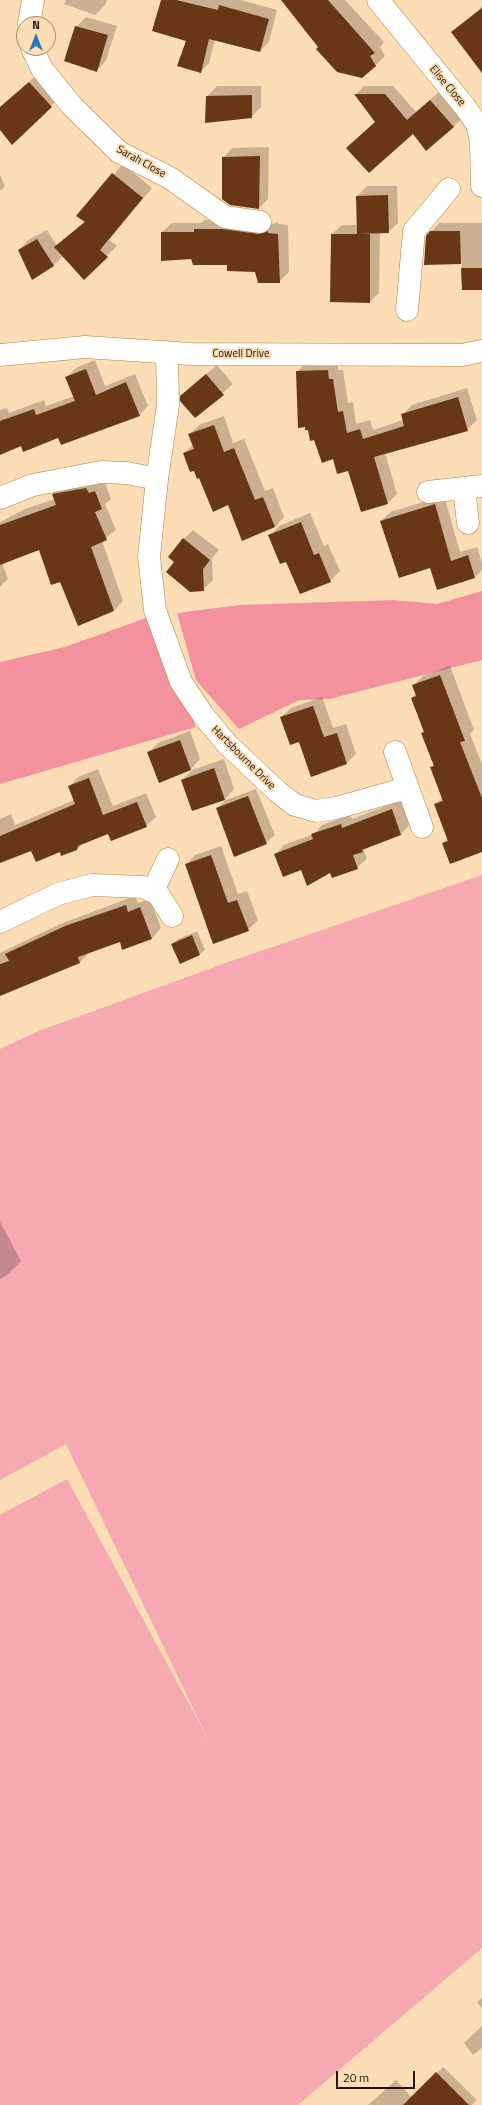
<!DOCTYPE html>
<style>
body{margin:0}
#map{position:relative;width:482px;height:2105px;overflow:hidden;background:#fdddb5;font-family:"Titillium Web",sans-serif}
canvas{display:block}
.north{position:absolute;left:16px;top:16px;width:40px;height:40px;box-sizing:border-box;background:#fdddb5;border:1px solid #a58b6d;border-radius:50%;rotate:0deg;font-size:11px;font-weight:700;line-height:16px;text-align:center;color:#201100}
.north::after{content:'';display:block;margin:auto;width:14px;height:18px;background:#2676c5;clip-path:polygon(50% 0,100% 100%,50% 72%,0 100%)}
.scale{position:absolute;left:336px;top:2071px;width:79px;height:18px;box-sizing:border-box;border:2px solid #201100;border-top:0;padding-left:5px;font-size:12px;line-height:14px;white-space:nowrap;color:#201100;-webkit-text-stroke:3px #fdddb5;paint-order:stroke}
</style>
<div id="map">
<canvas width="482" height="2105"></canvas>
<div class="north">N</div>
<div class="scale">20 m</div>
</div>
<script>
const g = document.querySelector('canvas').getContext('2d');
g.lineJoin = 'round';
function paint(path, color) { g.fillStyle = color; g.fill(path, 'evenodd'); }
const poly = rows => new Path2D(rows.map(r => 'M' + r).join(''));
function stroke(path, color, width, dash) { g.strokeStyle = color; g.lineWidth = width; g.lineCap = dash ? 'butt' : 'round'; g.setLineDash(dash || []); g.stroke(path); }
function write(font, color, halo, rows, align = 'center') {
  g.font = font + ' "Titillium Web",sans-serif'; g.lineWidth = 4; g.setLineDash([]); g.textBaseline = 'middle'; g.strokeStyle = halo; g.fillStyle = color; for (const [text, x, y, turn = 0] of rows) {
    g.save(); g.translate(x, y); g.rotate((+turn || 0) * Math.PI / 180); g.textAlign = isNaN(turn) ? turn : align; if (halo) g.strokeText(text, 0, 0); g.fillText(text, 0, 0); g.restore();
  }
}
paint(poly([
 [482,875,482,1948,298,2105,0,2105,0,1515,67,1479,209,1741,66,1444,0,1480,0,1049,36,1032,220,965]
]), '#f7a9b1');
paint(poly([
 [482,591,482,660,329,699,299,700,239,729,196,680,177,613,240,605,393,600,437,604],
 [146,618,196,727,0,784,0,662,65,647]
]), '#f4919e');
paint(poly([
 [66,0,107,0,105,5,95,15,64,4],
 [162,0,241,0,277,10,269,42,260,51,215,39,209,63,200,72,187,40],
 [291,0,345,0,384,42,380,47,385,56,375,66,319,47],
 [482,7,482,52,452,32],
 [86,17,117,26,106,61,96,71,76,27],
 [39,73,61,96,12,143,0,129,0,107],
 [217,86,261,86,261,107,251,117,206,122,207,96],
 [364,86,393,86,416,112,439,92,462,118,453,127,413,133,347,148,376,121,356,94],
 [269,147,268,199,259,208,223,158,232,148],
 [123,164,152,188,109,240,117,246,84,278,63,256,54,265,32,278,19,250,28,240,47,230,57,246,85,221,77,215],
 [0,175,5,186,0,191],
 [367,186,397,186,398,223,388,232,380,232,379,293,370,302,332,234,342,225,357,225,357,196],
 [232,219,269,225,278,222,278,224,288,225,289,272,279,282,256,271,192,258,162,232,172,223,201,223,204,220],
 [439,223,482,223,482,289,463,289,462,263,425,264,431,232],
 [95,360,105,386,135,374,148,406,139,415,22,445,0,454,0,410,7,408,9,413,44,400,46,406,74,396,66,378,76,368],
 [338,361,338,370,343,370,348,403,353,402,356,424,370,420,373,430,403,420,402,415,412,405,467,388,477,420,467,430,385,453,397,494,388,503,333,458,297,372,307,362],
 [217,365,233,384,195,417,191,387],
 [224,416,233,443,244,439,265,491,273,488,284,517,275,527,229,504,200,477,184,453,193,445,189,435,199,425],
 [96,479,98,484,105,482,111,499,105,504,116,530,102,541,123,601,114,611,61,581,40,549,2,563,8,579,0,587,0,522,25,509,55,499,53,494,62,485],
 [444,496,460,552,477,547,482,562,482,570,475,577,438,589,431,567,381,521,390,512],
 [310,513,324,546,328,544,340,571,330,581,286,560,269,536,279,526],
 [193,530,219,550,212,558,213,580,203,590,176,562,184,539],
 [450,666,474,730,470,734,482,764,482,851,444,843,448,838,435,805,443,797,431,768,435,764,422,733,424,731,412,698,416,694,413,686,423,676],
 [322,697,333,728,346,724,356,754,347,763,300,741,281,717,291,708],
 [190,731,200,759,191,769,159,781,148,753,158,743],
 [224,759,234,789,225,799,192,810,182,780,192,770],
 [98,769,113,806,146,793,156,817,146,826,109,833,82,844,77,849,32,849,0,862,0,819,11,814,15,825,74,800,69,787,78,777],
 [256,789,275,835,266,843,217,808,226,800],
 [401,800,410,824,401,834,366,847,363,849,367,858,357,868,331,871,301,869,275,855,284,845,314,834,322,825,350,815,352,819],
 [221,846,238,894,247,891,258,920,248,930,186,865,195,855],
 [135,896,138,903,150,899,161,928,152,938,123,948,120,940,89,953,80,962,0,995,0,953,60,924],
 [197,931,205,950,200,954,173,944,178,939],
 [0,1222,21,1261,8,1274,0,1279],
 [482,1998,482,2008,477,2002],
 [482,2026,482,2048,473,2055,464,2043],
 [443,2067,477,2100,472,2105,368,2105,396,2080,412,2098]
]), '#0003');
paint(poly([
 [161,0,176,0,218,10,219,5,269,19,260,52,209,39,201,73,177,66,186,41,152,31],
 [281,0,328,0,375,53,370,56,376,66,362,78,337,72,316,49,318,47],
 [482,8,482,73,451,32],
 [75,26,108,35,97,72,64,61],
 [29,82,52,107,12,145,0,130,0,107],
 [354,94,385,94,407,120,430,100,454,127,426,151,413,134,369,173,346,148,375,122],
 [252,95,252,118,205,123,206,96],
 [260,156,259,209,230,205,222,199,222,157],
 [112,173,143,198,100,250,108,257,84,280,54,247,85,222,76,216],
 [388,195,389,233,357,234,356,196],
 [194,229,222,229,259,234,268,231,268,233,278,234,280,283,258,283,255,272,227,271,227,265,193,265,191,259,161,261,161,232,194,232],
 [430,231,460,231,461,264,424,265,426,236],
 [331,234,370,234,370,303,330,302],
 [37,239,54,266,32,280,18,250],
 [461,268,482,268,482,290,462,290],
 [86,369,96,395,126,382,140,416,61,445,58,438,23,452,21,446,0,455,0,421,34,409,36,415,75,401,65,377],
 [328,370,329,379,333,379,338,412,343,411,347,433,360,429,363,439,404,426,401,414,458,397,468,431,374,457,388,504,361,512,348,471,337,474,333,459,322,463,314,440,310,441,308,430,305,430,305,427,298,428,296,371],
 [206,374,224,395,195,418,180,401,180,396],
 [214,425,224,452,234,448,255,500,263,497,275,527,242,541,228,505,213,512,199,478,197,479,194,471,190,472,183,453,194,449,188,434],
 [86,488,89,493,95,491,102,509,95,512,107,540,91,547,114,611,78,626,60,582,51,585,39,550,0,565,0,525,56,505,52,494],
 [435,504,451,561,468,555,475,578,437,590,430,568,399,578,380,521],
 [301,522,314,555,319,553,331,582,300,594,286,562,280,564,268,535],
 [183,538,210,560,203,569,204,591,190,592,166,572,174,562,168,557],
 [440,675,465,741,460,742,482,798,482,852,450,864,442,843,448,841,434,804,443,801,430,767,434,766,421,733,424,732,411,698,416,696,412,685],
 [313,706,324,737,337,733,347,764,311,777,299,742,290,745,280,717],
 [180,740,191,770,159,783,147,752],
 [214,768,225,800,192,811,181,780],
 [89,778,103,815,137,802,147,827,111,841,108,834,78,846,77,850,61,856,60,852,36,862,31,851,0,863,0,836,75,804,68,786],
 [248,796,267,844,234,857,216,808],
 [392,809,401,835,362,850,363,852,353,855,358,869,332,878,330,873,307,886,301,870,283,877,274,854,313,839,311,834,341,824,342,828],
 [211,855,228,903,237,900,249,931,213,944,185,864],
 [126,905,128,912,140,907,152,939,122,950,120,942,78,957,80,963,0,996,0,964,9,961,5,954,65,926],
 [192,935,200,955,180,964,171,944],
 [436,2072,469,2105,403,2105]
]), '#683715');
const minor = poly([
 [378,0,465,107,477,124,481,141,482,186],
 [29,24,33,0],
 [32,48,42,69,71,105,119,152,170,178,225,217,260,222],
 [407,310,414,231,449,189],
 [167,352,168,405,157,479,149,557,155,610,181,682,203,715,226,743,278,792,295,805,316,811,336,808,407,788],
 [0,355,85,347,191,354,462,355,482,351],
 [464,488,468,523],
 [428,492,482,486],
 [0,498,33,485,101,472,127,473,157,479],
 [395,752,422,827],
 [153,891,168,859],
 [0,922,58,894,92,885,143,887,158,894,172,916]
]);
stroke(minor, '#b3813e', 23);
stroke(minor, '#fff', 22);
write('11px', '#201100', '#fdddb5', [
 ["Elise Close",447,86,50],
 ["Sarah Close",141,162,29],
 ["Cowell Drive",241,354],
 ["Hartsbourne Drive",243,758,45]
]);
</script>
